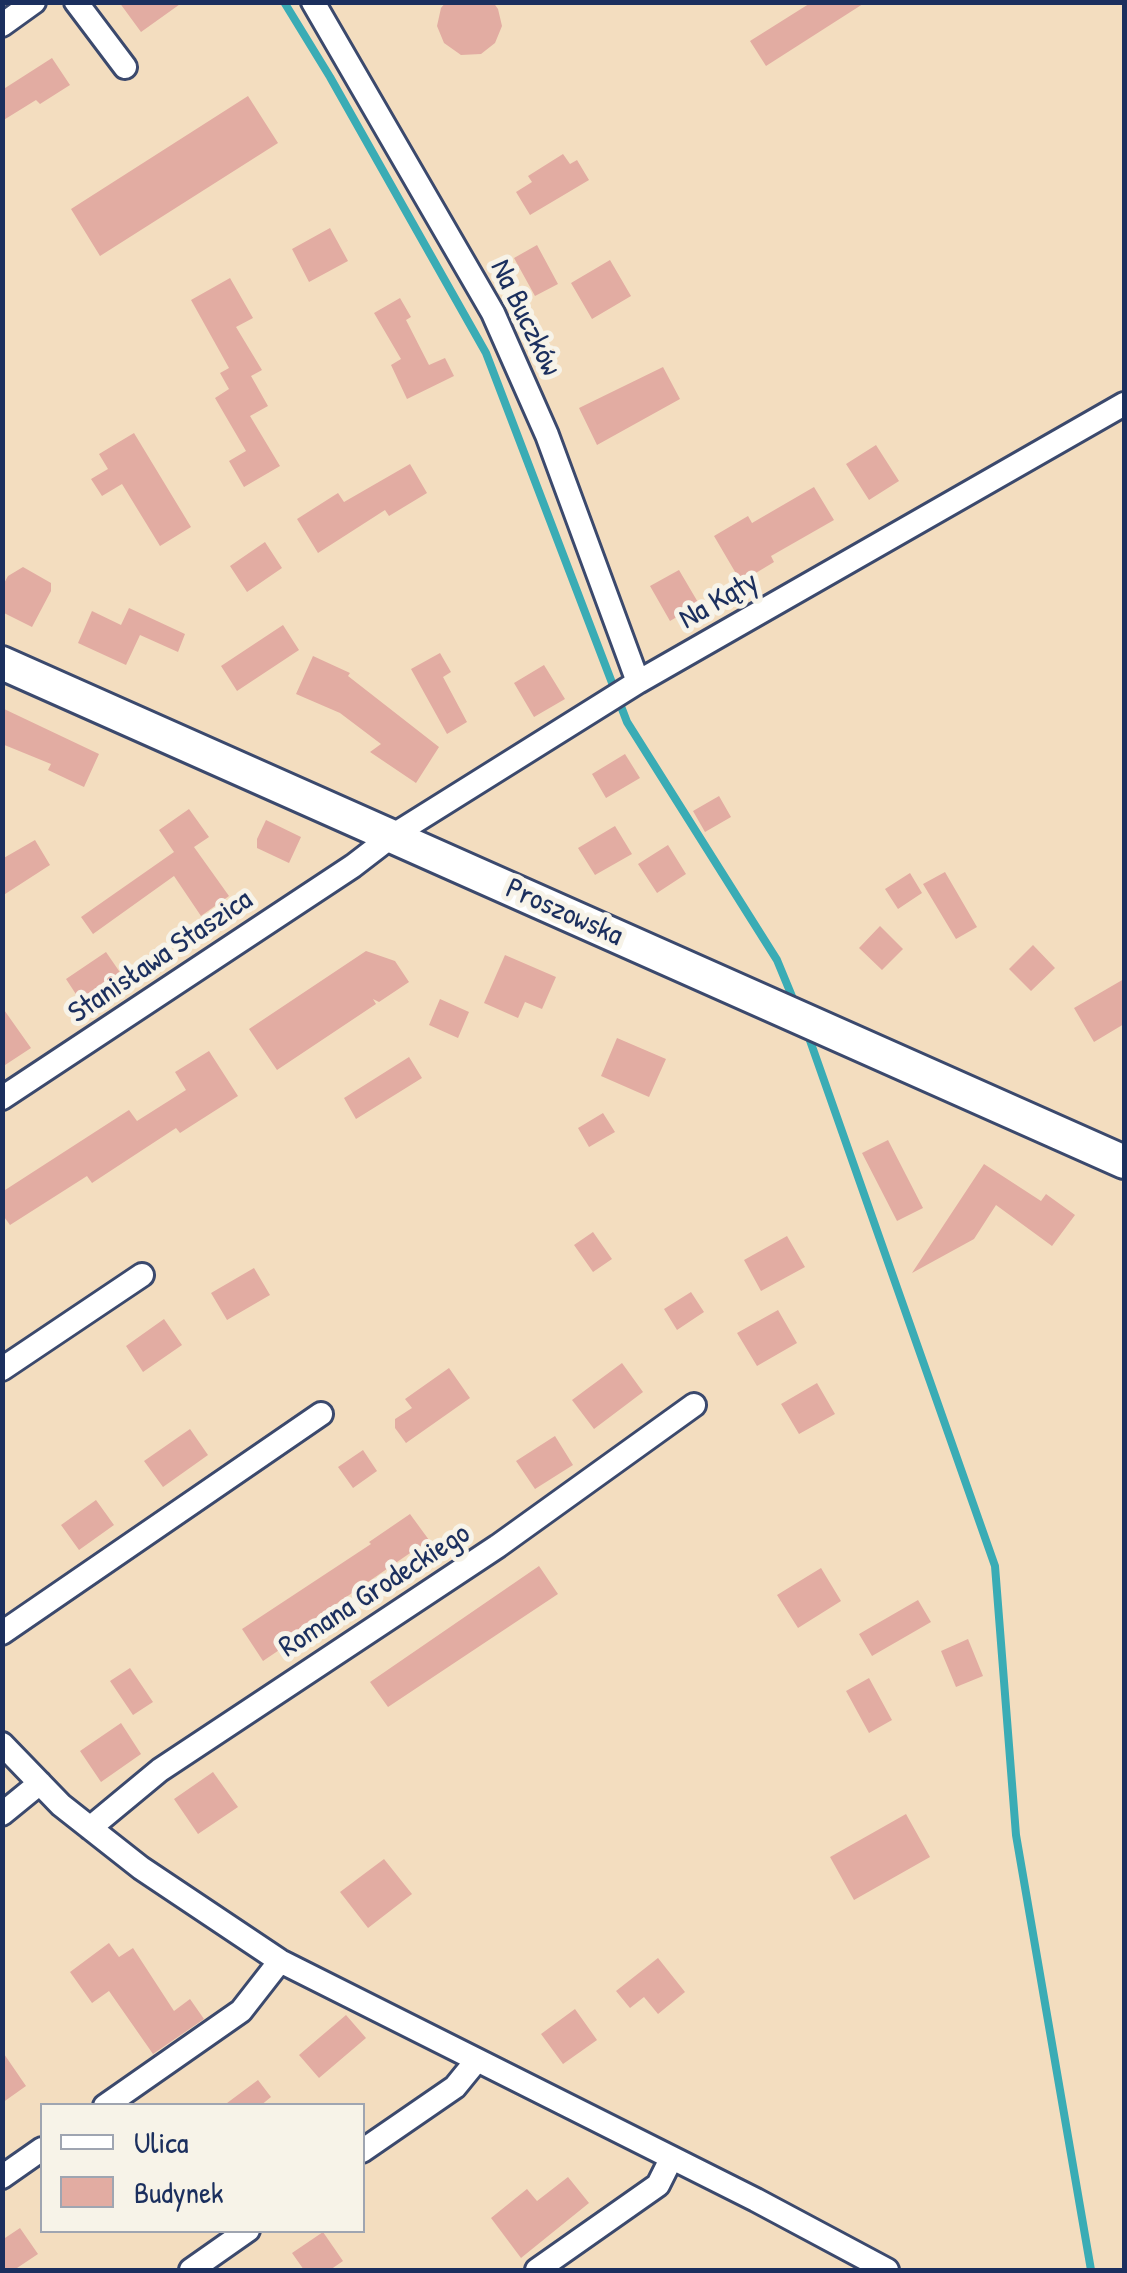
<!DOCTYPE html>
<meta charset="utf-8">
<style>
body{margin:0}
#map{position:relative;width:1127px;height:2273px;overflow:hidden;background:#f3ddbf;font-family:"Patrick Hand",sans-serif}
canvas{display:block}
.frame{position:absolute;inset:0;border:5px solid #1b2f5e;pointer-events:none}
.legend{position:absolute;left:40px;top:2103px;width:325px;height:130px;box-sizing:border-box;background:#f7f3e8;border:2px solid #9fa5b1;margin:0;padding:12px 18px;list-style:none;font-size:30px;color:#1b2f5e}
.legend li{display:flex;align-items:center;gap:20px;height:50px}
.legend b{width:50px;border:2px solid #9fa5b1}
</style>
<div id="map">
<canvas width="1127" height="2273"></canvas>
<div class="frame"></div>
<ul class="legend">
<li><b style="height:12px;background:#fff"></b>Ulica</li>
<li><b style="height:28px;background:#e2aca2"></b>Budynek</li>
</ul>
</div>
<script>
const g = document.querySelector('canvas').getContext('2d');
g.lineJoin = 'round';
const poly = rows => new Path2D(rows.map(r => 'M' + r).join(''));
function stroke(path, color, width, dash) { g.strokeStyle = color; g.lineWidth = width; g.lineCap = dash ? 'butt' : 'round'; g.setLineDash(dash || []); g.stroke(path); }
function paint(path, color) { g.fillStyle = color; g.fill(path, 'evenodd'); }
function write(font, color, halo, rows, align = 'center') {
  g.font = font + ' "Patrick Hand",sans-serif'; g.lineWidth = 10; g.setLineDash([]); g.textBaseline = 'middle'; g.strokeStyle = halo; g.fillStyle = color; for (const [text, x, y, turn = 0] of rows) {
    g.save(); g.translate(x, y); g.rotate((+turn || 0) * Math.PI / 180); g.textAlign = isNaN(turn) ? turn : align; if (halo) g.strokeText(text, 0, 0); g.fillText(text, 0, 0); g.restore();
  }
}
stroke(poly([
 [284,2,330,77,486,353,627,722,777,960,796,1006],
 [807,1032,995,1566,1016,1835,1091,2270]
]), '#3aacb5', 8);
paint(poly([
 [119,2,183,2,141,32],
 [446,2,493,2,498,9,502,26,495,43,481,54,461,55,444,43,437,26,441,8],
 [812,2,866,2,766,66,750,41],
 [52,58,70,85,40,104,36,100,2,121,2,90],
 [248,96,278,143,100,256,71,209],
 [563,154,570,164,577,160,589,180,530,215,516,192,532,182,528,176],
 [330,228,348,261,309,282,292,249],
 [537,245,558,284,535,296,514,258],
 [610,260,631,296,592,319,571,283],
 [230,278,253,318,236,327,262,370,251,376,268,406,250,416,280,466,244,487,229,461,246,451,215,398,229,389,220,373,229,368,191,300],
 [400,298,411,317,406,320,429,365,445,358,454,376,407,399,391,365,401,359,374,313],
 [663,367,680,399,597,445,579,408],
 [134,433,191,527,160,546,122,484,102,496,91,479,108,469,99,454],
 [876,445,899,481,869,500,846,464],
 [410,464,427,493,389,516,385,510,318,553,297,519,338,493,344,502],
 [814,487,834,520,771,556,774,562,741,582,714,536,748,516,752,523],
 [265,542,282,568,247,592,230,566],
 [23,567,51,583,51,591,32,627,2,612,2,587,8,576],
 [679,570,699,604,670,621,650,586],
 [129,608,185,634,178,652,140,635,126,665,78,643,92,611,121,625],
 [283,625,299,650,237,691,221,666],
 [440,653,451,672,443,677,467,722,447,734,411,669],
 [313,656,350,673,348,676,439,747,416,783,370,752,381,744,340,713,296,694],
 [544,665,565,699,534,717,514,683],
 [2,708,99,754,84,787,48,770,51,764,2,744],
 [625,754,640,778,606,798,592,774],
 [719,796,731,817,705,832,693,811],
 [189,809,209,837,194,847,229,896,201,916,174,876,93,934,81,917,174,852,159,830],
 [266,820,301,837,289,863,257,848,257,839],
 [615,826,632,854,595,875,578,848],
 [35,840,50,865,2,896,2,859],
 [668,845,686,874,657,893,638,864],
 [945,872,977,927,956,939,923,884],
 [910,873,922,893,898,909,885,889],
 [880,926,903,949,882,970,859,948],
 [1033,945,1055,968,1031,991,1009,969],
 [366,951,395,961,409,982,379,1002,373,999,376,1004,277,1070,249,1029],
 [106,952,128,984,87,1011,66,979],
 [505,955,556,977,542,1009,525,1002,518,1018,484,1003],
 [1124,979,1124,1024,1094,1042,1074,1008],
 [440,999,469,1012,458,1038,429,1025],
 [2,1007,31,1048,2,1067],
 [617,1038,666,1059,649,1097,601,1076],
 [209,1051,238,1096,180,1133,176,1128,92,1183,87,1176,10,1225,2,1214,2,1192,129,1110,137,1121,186,1090,175,1072],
 [409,1057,422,1078,356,1119,344,1098],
 [603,1113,615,1132,589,1147,578,1128],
 [888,1140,923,1208,897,1221,862,1153],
 [984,1164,1041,1201,1046,1194,1075,1215,1052,1246,996,1205,974,1239,912,1273],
 [593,1232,612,1259,593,1272,574,1245],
 [787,1236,805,1267,761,1291,744,1260],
 [254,1268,270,1295,227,1320,211,1293],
 [691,1292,704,1312,677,1330,664,1309],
 [778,1310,797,1343,757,1366,737,1333],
 [164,1319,182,1345,143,1372,126,1346],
 [622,1363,643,1392,594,1429,572,1400],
 [449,1368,470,1398,406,1443,395,1428,395,1419,412,1408,405,1399],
 [817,1383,835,1414,799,1434,781,1404],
 [190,1429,208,1455,163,1487,144,1461],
 [555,1436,573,1465,535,1489,516,1461],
 [363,1450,377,1471,353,1488,338,1467],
 [96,1500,114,1525,79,1550,61,1525],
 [410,1514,429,1540,291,1635,294,1640,263,1661,242,1629,371,1544,369,1542],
 [539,1566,558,1594,388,1707,370,1682],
 [821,1568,841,1601,798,1628,777,1595],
 [918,1600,931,1622,872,1656,859,1634],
 [968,1639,983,1676,956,1687,941,1651],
 [130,1668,153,1702,133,1715,110,1681],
 [869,1678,892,1720,869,1733,846,1691],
 [121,1723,141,1754,101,1782,80,1751],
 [213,1772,238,1807,198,1834,174,1799],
 [906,1814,930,1857,854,1900,830,1857],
 [384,1859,412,1894,368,1928,340,1892],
 [109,1943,119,1957,133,1948,174,2011,190,1999,204,2019,153,2054,109,1991,92,2003,70,1972],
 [658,1958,685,1992,658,2014,644,1997,630,2008,616,1991],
 [575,2009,597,2040,563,2064,541,2034],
 [346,2015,366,2038,319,2078,299,2055],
 [2,2051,26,2086,2,2103],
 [258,2080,271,2097,260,2106,223,2106],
 [568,2177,589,2203,521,2258,491,2218,527,2189,537,2201],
 [20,2228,38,2254,14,2270,2,2270,2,2240],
 [323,2232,343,2261,330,2270,304,2270,292,2253]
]), '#e2aca2');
const minor = poly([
 [76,2,125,67],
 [313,2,493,313,547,435,638,682],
 [2,25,34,2],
 [2,1098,353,866,392,836,638,682,1124,404],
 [2,1369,142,1275],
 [2,1633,321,1414],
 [2,1744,61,1805,141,1868,280,1961,756,2200,887,2270],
 [2,1814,40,1783],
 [90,1828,160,1770,498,1546,694,1405],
 [105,2106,241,2011,280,1961],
 [362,2151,455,2087,477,2060],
 [2,2177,42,2149],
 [191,2270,248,2230],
 [537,2270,658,2185,671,2159]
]);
const secondary = poly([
 [2,663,1124,1162]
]);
stroke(minor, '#3b496d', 28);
stroke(secondary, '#3b496d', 38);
stroke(minor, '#fff', 22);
stroke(secondary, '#fff', 32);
write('30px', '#1b2f5e', '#f7f3e8', [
 ["Na Buczków",525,318,64],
 ["Na Kąty",719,601,-30],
 ["Proszowska",564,913,24],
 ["Stanisława Staszica",161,957,-34],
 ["Romana Grodeckiego",375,1591,-33]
]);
</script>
